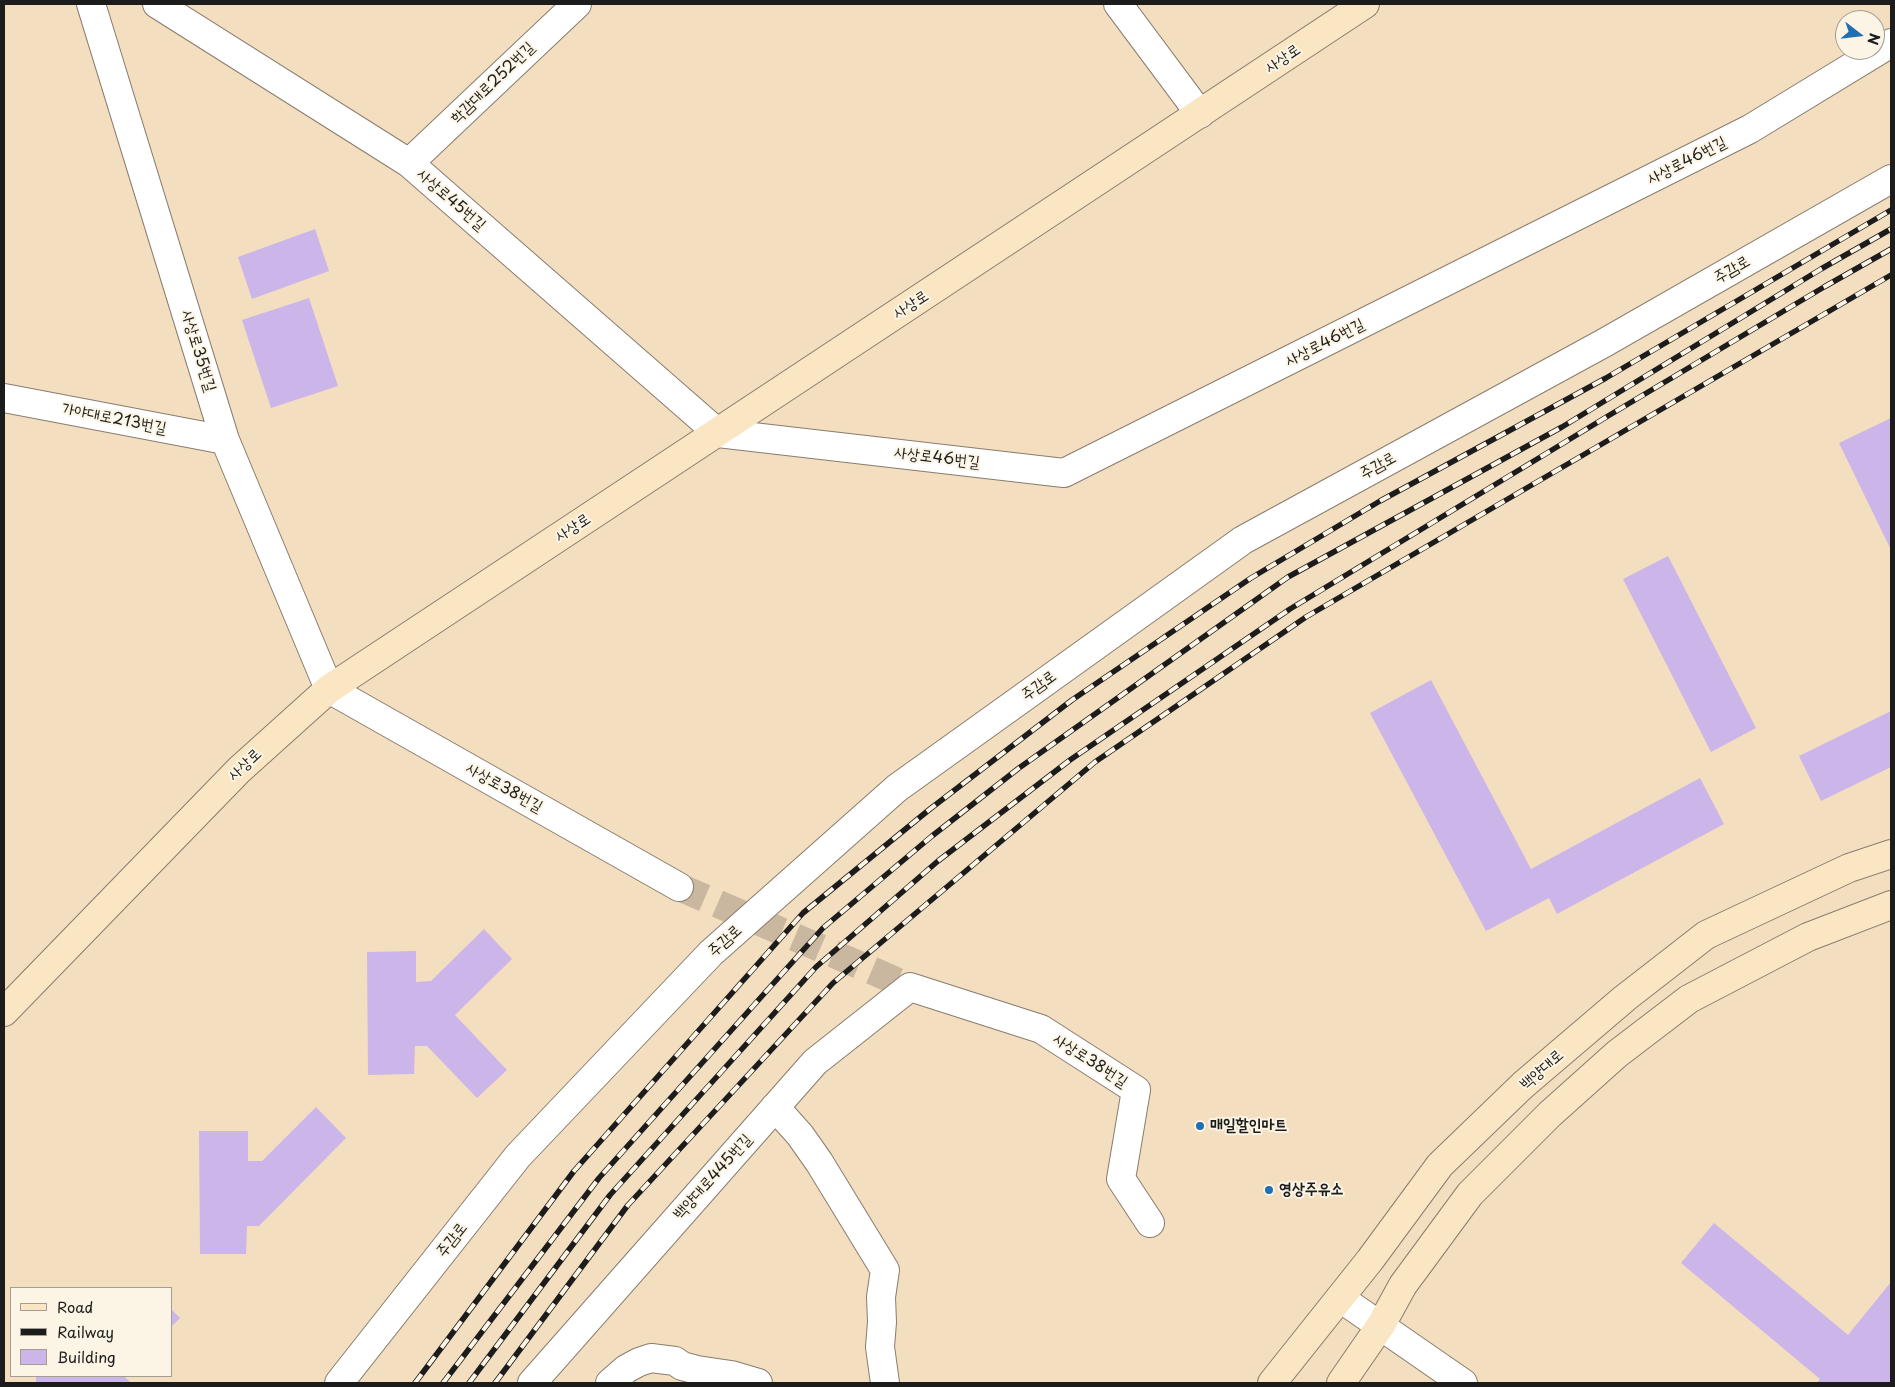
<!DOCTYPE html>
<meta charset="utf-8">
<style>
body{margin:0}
#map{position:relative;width:1895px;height:1387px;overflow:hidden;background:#f4dec0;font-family:"Playpen Sans",sans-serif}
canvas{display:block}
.frame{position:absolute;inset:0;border:5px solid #1c1c1c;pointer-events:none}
.legend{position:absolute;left:10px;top:1287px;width:162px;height:90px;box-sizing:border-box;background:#fcf5e5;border:1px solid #a29e95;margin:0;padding:6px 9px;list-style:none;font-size:15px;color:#1c1c1c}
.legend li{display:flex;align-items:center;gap:10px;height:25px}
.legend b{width:25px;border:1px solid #a29e95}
.north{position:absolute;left:1835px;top:10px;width:50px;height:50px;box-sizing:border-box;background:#fcf5e5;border:1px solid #a29e95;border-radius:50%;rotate:106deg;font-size:14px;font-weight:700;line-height:20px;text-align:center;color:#1c1c1c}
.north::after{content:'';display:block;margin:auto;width:18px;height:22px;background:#1f6fb2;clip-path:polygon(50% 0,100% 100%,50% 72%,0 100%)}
</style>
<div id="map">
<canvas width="1895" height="1387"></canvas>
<div class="frame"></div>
<ul class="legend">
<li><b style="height:6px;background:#fbe6c4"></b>Road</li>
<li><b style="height:6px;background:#1c1c1c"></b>Railway</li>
<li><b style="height:14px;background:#ccb5e9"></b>Building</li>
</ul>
<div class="north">N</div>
</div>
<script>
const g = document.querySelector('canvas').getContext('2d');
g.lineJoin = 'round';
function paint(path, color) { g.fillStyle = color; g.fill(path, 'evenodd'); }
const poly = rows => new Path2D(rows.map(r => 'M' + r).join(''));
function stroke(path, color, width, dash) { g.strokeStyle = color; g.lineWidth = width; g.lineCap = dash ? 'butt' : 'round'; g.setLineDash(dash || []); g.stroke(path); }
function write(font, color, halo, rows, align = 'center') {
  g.font = font + ' "Playpen Sans","Poor Story",sans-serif'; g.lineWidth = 4; g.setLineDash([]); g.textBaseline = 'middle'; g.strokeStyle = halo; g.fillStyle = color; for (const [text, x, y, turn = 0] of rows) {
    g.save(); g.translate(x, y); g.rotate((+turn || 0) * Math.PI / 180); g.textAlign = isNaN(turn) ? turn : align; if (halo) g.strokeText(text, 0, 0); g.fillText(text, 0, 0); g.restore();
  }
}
paint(poly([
 [315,229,329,271,252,299,238,257],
 [309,298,338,386,271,408,242,320],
 [1891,418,1891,550,1839,443],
 [1668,556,1756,728,1711,752,1623,579],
 [1431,680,1531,869,1700,778,1724,824,1557,914,1549,898,1486,931,1370,713],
 [1891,711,1891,767,1821,801,1799,756],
 [484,929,512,959,455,1015,507,1070,477,1098,427,1046,415,1046,414,1074,368,1075,367,952,416,951,416,982,431,981],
 [316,1107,346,1138,259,1226,247,1226,246,1254,200,1254,199,1131,248,1131,248,1161,262,1161],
 [1714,1223,1848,1335,1891,1282,1891,1383,1817,1383,1820,1379,1681,1263],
 [171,1309,180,1318,171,1327],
 [36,1376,124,1376,131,1383,36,1383]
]), '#ccb5e9');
stroke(poly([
 [679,887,910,987]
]), '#c9b79f', 28, [28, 14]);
const minor = poly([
 [91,4,225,440,329,689,679,887],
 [157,4,409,163,718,433,1064,473,1750,129,1891,43],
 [1118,4,1200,114],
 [409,163,577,4],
 [4,398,225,440],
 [775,1107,800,1135,819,1162,885,1270,881,1297,882,1322,880,1347,885,1383],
 [1340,1298,1463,1383],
 [532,1383,815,1062,910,987,1041,1029,1136,1090,1121,1179,1150,1223],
 [610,1383,626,1369,639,1362,651,1358,675,1361,682,1366,697,1370,731,1375,758,1383]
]);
const tertiary = poly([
 [339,1383,518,1156,711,953,897,788,1243,540,1604,343,1891,179]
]);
const secondary = poly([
 [4,1012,239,770,329,689,1365,4],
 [1272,1383,1370,1260,1440,1165,1523,1085,1625,998,1706,935,1849,868,1891,854],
 [1341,1383,1381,1325,1403,1285,1470,1194,1550,1114,1617,1054,1689,999,1808,937,1891,905]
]);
stroke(minor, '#887d6e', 30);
stroke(tertiary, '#887d6e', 30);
stroke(secondary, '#887d6e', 30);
stroke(minor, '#fff', 28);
stroke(tertiary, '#fff', 28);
stroke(secondary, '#fbe6c4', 28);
const rail = poly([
 [415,1383,574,1171,803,913,930,809,1072,700,1251,578,1380,501,1606,378,1891,210],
 [443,1383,599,1178,823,928,932,836,1019,768,1288,577,1562,427,1821,269,1891,229],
 [469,1383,610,1195,816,967,938,861,1070,760,1290,609,1608,416,1824,287,1891,249],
 [495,1383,628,1205,833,983,1095,762,1306,617,1891,275]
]);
stroke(rail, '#1c1c1c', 5.5);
stroke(rail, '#fcf5e5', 4, [11]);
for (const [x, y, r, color] of [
 [1200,1126,5,"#1f6fb2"],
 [1269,1190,5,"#1f6fb2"]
]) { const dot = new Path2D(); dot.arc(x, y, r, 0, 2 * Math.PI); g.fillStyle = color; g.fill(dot); stroke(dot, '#fcf5e5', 2); }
write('16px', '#1c1c1c', '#fcf5e5', [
 ["사상로",1283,59,-34],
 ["학감대로252번길",493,83,-44],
 ["사상로46번길",1687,161,-27],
 ["사상로45번길",451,200,41],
 ["주감로",1732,270,-30],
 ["사상로",911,305,-33],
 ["사상로46번길",1325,343,-27],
 ["사상로35번길",198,351,73],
 ["가야대로213번길",114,419,11],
 ["사상로46번길",937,458,7],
 ["주감로",1378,466,-29],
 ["사상로",573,528,-33],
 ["주감로",1039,686,-36],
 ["사상로",245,765,-43],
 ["사상로38번길",504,788,29],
 ["주감로",725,941,-42],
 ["사상로38번길",1090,1061,33],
 ["백양대로",1542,1070,-41],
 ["백양대로445번길",713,1177,-48],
 ["주감로",452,1240,-52]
]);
write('bold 16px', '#1c1c1c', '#fcf5e5', [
 ["매일할인마트",1210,1126],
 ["영상주유소",1279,1190]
], 'left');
</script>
